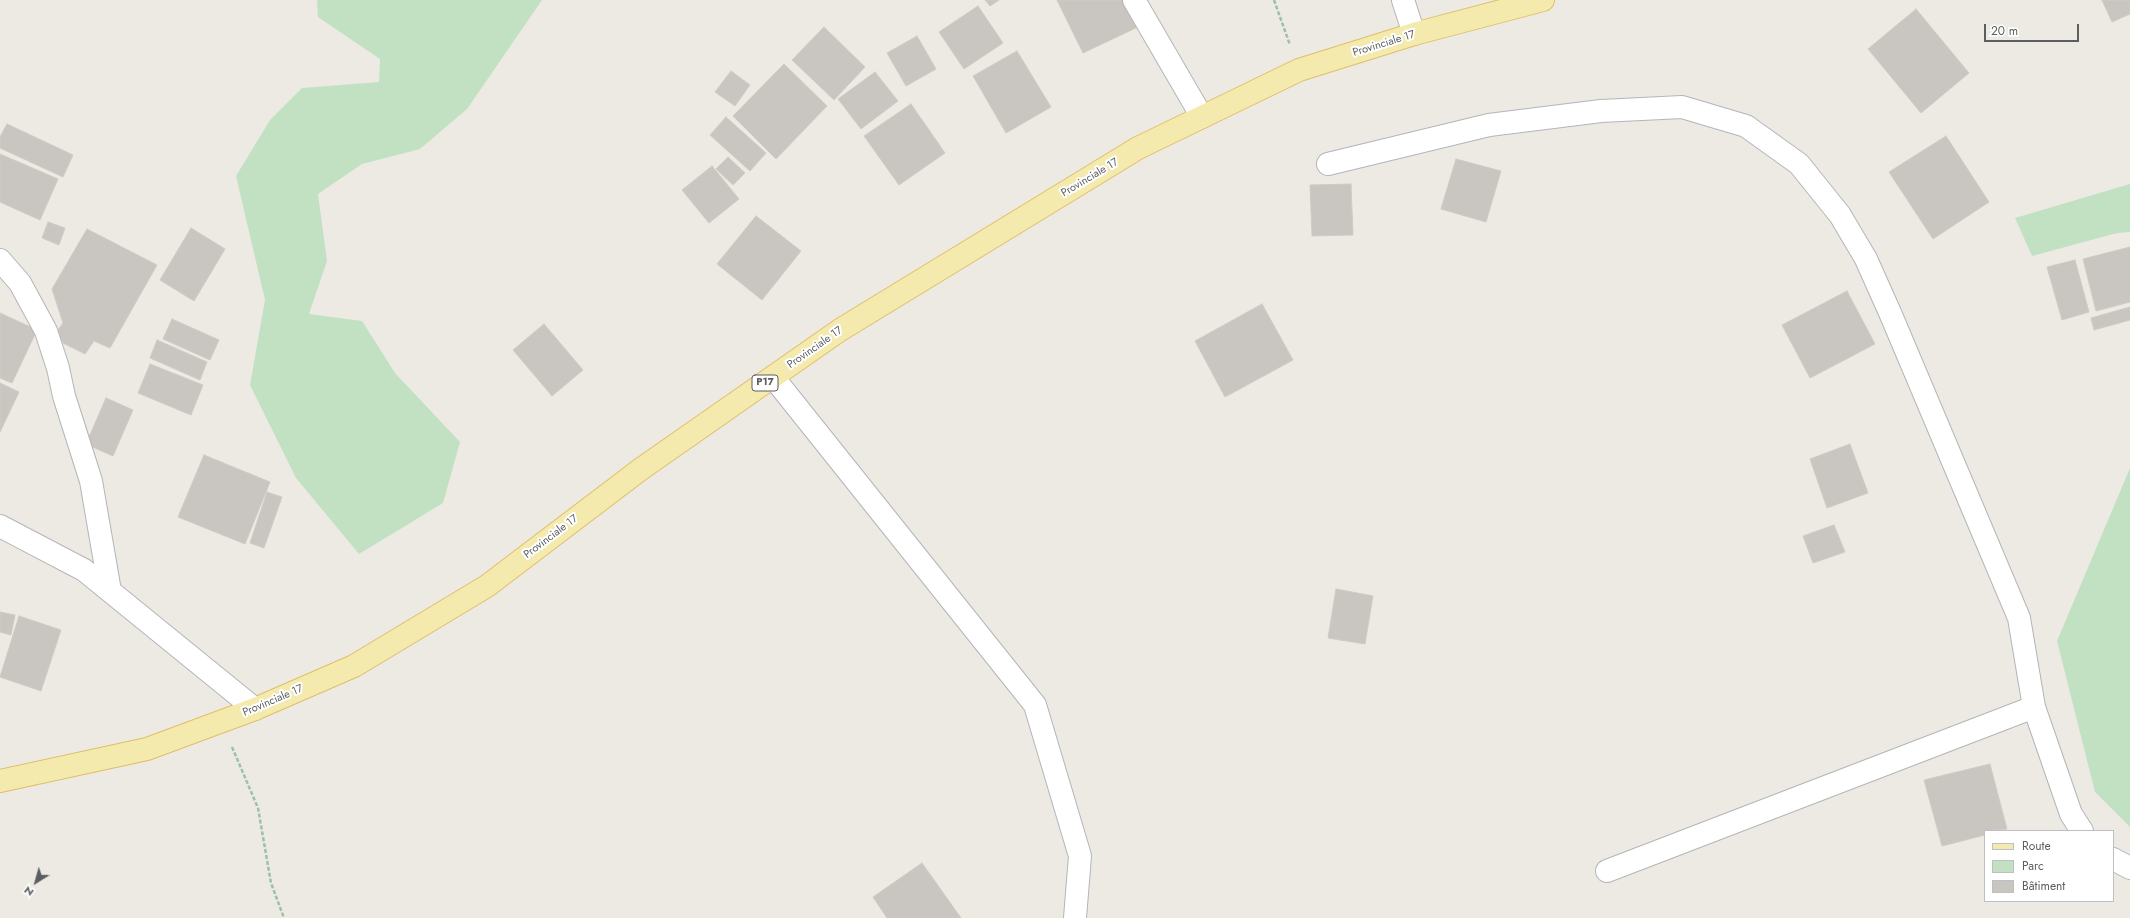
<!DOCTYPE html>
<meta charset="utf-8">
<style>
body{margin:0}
#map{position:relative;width:2130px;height:918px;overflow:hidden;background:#eceae3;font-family:Jost,sans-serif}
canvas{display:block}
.legend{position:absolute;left:1984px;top:830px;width:130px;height:72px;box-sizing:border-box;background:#fff;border:1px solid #bdbfc0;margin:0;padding:5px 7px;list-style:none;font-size:12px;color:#5b5e61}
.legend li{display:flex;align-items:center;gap:8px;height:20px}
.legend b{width:20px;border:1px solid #bdbfc0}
.north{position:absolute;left:16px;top:862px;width:40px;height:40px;-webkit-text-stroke:3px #fff;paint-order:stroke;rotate:217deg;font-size:11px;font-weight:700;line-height:16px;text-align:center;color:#5b5e61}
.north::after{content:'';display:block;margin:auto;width:14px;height:18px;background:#5b5e61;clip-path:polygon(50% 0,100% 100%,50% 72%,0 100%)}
.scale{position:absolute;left:1984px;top:24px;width:95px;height:18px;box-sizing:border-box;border:2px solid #5b5e61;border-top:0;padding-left:5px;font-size:12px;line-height:14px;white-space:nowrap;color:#5b5e61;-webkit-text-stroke:3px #fff;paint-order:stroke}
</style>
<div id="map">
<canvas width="2130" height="918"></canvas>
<ul class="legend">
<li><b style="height:5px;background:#f5eaae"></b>Route</li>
<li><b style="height:11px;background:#c2e1c2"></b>Parc</li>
<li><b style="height:11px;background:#c9c6c1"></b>Bâtiment</li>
</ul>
<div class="north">N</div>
<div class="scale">20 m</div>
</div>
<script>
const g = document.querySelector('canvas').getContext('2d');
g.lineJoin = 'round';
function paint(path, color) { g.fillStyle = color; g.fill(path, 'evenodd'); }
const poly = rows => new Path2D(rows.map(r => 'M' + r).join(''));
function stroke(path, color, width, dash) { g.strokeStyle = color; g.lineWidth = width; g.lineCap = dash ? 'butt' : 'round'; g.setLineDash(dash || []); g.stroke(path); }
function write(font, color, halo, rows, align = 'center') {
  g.font = font + ' Jost,sans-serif'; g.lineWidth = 4; g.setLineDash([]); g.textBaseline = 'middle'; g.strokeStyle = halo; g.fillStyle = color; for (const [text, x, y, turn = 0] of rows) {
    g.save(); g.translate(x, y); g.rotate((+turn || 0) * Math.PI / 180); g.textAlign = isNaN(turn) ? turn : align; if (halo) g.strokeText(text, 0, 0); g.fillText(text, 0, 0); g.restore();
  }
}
paint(poly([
 [317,0,542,0,467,109,420,149,362,164,318,194,327,261,309,314,362,321,395,373,460,442,443,503,359,554,296,478,250,385,265,300,236,176,270,120,302,88,379,82,380,59,318,17],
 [2130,184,2130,232,2117,233,2032,256,2015,218],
 [2130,468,2130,827,2095,792,2057,641]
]), '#c2e1c2');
const building = poly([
 [985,0,999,0,990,6,985,0],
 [1057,0,1127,0,1140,26,1083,53,1057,0],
 [2102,0,2130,0,2130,14,2112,22,2102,0],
 [978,6,1003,43,964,69,939,32,978,6],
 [1916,9,1969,73,1921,113,1868,49,1916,9],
 [824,27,865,67,834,100,792,60,824,27],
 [917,36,936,69,906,86,887,53,917,36],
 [1017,51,1051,107,1006,133,973,76,1017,51],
 [784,64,827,106,776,159,733,116,784,64],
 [731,71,750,85,735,106,715,92,731,71],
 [875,72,898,101,861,129,838,99,875,72],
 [911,104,945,153,899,185,864,136,911,104],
 [726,117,766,153,750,171,710,135,726,117],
 [7,124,73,155,63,177,0,148,0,137,7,124],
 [1946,136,1989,202,1933,239,1889,172,1946,136],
 [0,154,58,179,40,220,0,202,0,154],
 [728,157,745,173,733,185,716,169,728,157],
 [1456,159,1501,171,1486,222,1441,209,1456,159],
 [712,166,739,199,709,223,682,190,712,166],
 [1351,184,1353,235,1312,236,1310,185,1351,184],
 [756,216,801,251,762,300,717,264,756,216],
 [48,222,65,228,59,245,42,238,48,222],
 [191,228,225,249,194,301,160,280,191,228],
 [87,229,157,265,110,348,94,341,85,354,63,343,58,330,63,323,52,289,87,229],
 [2130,247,2130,302,2096,311,2083,259,2130,247],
 [2075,260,2089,312,2062,320,2047,267,2075,260],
 [1847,291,1875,344,1810,378,1782,325,1847,291],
 [1262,304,1293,360,1225,397,1195,341,1262,304],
 [2130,307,2130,320,2094,330,2091,318,2130,307],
 [0,313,37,330,12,383,0,378,0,313],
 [172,319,219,340,210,360,163,339,172,319],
 [544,324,583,370,552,396,513,350,544,324],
 [157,340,207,362,200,380,150,358,157,340],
 [150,364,203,385,191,415,138,393,150,364],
 [0,383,19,392,0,432,0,383],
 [106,398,133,410,113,456,86,444,106,398],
 [1850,444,1868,493,1827,508,1810,459,1850,444],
 [204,455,270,482,245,544,178,517,204,455],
 [267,492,282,497,264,548,250,543,267,492],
 [1834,525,1845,552,1813,563,1803,536,1834,525],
 [1336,589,1373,596,1365,644,1328,638,1336,589],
 [0,612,15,615,11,635,0,632,0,612],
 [19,616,61,630,41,691,0,677,19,616],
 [1990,764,2007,829,1985,831,1985,835,1942,846,1924,780,1990,764],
 [922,863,961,918,887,918,873,897,922,863]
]);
paint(building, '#c9c6c1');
stroke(building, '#d0cbc2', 1);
const street = poly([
 [1134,0,1202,117],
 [1403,0,1414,34],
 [1328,164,1489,125,1601,111,1682,107,1746,126,1799,164,1840,215,1866,259,1891,315,2019,618,2034,707,2071,814,2082,831],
 [0,260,20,283,46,331,58,368,64,396,91,481,110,591],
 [773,377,1035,705,1080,856,1075,918],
 [0,526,84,570,255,709],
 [2113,859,2130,868],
 [1607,871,2034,707]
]);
const primary = poly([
 [0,781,147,749,255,709,354,666,487,586,641,469,840,330,1138,148,1299,70,1414,34,1543,0]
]);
stroke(street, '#b3b5b8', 24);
stroke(primary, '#e0be67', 24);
stroke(poly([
 [1274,0,1290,45],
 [232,747,258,808,271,883,284,918]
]), '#9cc1a7', 2.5, [4, 2]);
stroke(street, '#fff', 22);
stroke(primary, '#f5eaae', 22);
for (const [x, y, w] of [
 [765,383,26]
]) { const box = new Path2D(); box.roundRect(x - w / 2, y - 8, w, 16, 3); g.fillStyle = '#fff'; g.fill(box); stroke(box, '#5b5e61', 1); }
write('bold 10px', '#5b5e61', null, [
 ["P17",765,383]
]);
write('11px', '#5b5e61', '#fff', [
 ["Provinciale 17",1384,44,-17],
 ["Provinciale 17",1090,178,-31],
 ["Provinciale 17",815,348,-35],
 ["Provinciale 17",551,537,-37],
 ["Provinciale 17",273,701,-23]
]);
</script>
